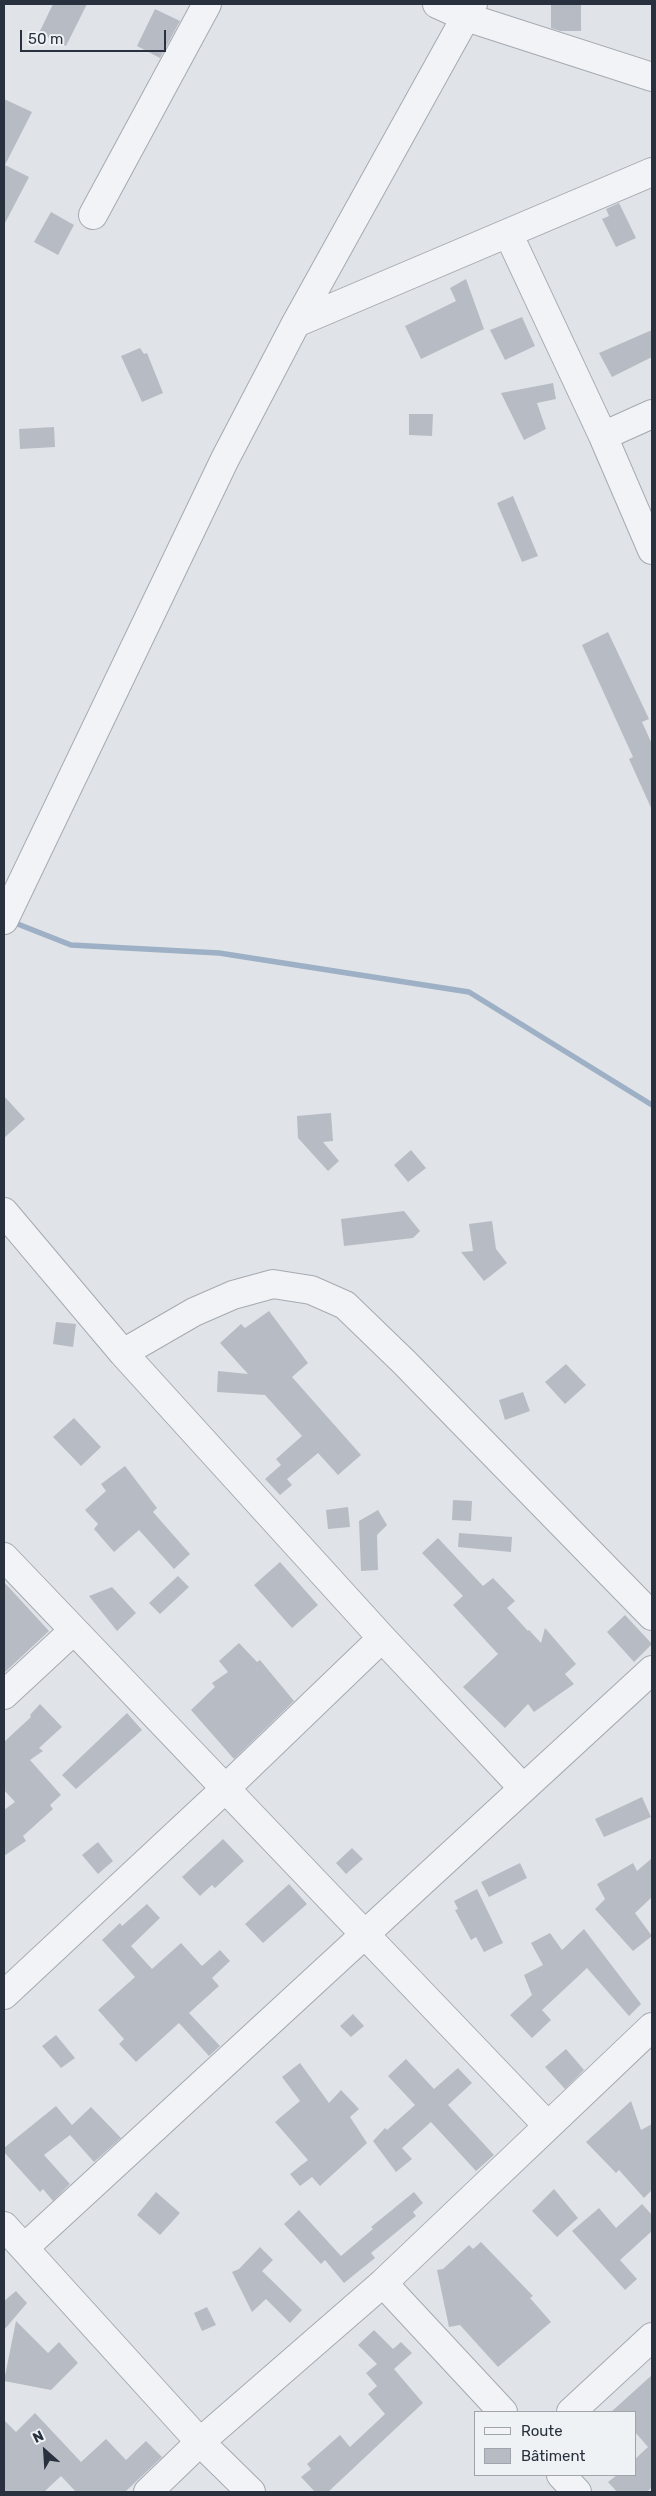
<!DOCTYPE html>
<meta charset="utf-8">
<style>
body{margin:0}
#map{position:relative;width:656px;height:2496px;overflow:hidden;background:#e0e3e8;font-family:Rubik,sans-serif}
canvas{display:block}
.frame{position:absolute;inset:0;border:5px solid #29313e;pointer-events:none}
.legend{position:absolute;left:474px;top:2411px;width:162px;height:65px;box-sizing:border-box;background:#eff2f5;border:1px solid #a0a5ac;margin:0;padding:6px 9px;list-style:none;font-size:15px;color:#29313e}
.legend li{display:flex;align-items:center;gap:10px;height:25px}
.legend b{width:25px;border:1px solid #a0a5ac}
.north{position:absolute;left:20px;top:2426px;width:50px;height:50px;-webkit-text-stroke:4px #eff2f5;paint-order:stroke;rotate:334deg;font-size:14px;font-weight:700;line-height:20px;text-align:center;color:#29313e}
.north::after{content:'';display:block;margin:auto;width:18px;height:22px;background:#29313e;clip-path:polygon(50% 0,100% 100%,50% 72%,0 100%)}
.scale{position:absolute;left:20px;top:30px;width:146px;height:22px;box-sizing:border-box;border:2px solid #29313e;border-top:0;padding-left:6px;font-size:15px;line-height:18px;white-space:nowrap;color:#29313e;-webkit-text-stroke:4px #eff2f5;paint-order:stroke}
</style>
<div id="map">
<canvas width="656" height="2496"></canvas>
<div class="frame"></div>
<ul class="legend">
<li><b style="height:6px;background:#f2f3f6"></b>Route</li>
<li><b style="height:14px;background:#b7bcc4"></b>Bâtiment</li>
</ul>
<div class="north">N</div>
<div class="scale">50 m</div>
</div>
<script>
const g = document.querySelector('canvas').getContext('2d');
g.lineJoin = 'round';
const poly = rows => new Path2D(rows.map(r => 'M' + r).join(''));
function stroke(path, color, width, dash) { g.strokeStyle = color; g.lineWidth = width; g.lineCap = dash ? 'butt' : 'round'; g.setLineDash(dash || []); g.stroke(path); }
function paint(path, color) { g.fillStyle = color; g.fill(path, 'evenodd'); }
stroke(poly([
 [10,921,71,945,219,953,469,992,652,1105]
]), '#9db0c5', 5.5);
paint(poly([
 [53,4,87,4,66,46,39,33],
 [551,4,581,4,581,31,560,31,551,28],
 [155,9,180,21,160,58,137,46],
 [4,99,32,112,5,165,29,177,4,225],
 [619,203,636,238,616,247,602,219,609,216,606,209],
 [51,212,74,225,58,255,34,242],
 [466,279,484,329,421,359,405,326,456,301,450,288],
 [522,317,535,346,505,360,490,330],
 [652,330,652,357,612,377,599,353],
 [140,348,144,354,147,353,163,393,142,402,121,356],
 [553,383,556,399,537,403,546,429,524,440,501,393],
 [409,414,433,414,432,436,409,435],
 [54,427,55,447,20,449,19,429],
 [513,496,538,556,522,562,497,503],
 [608,632,649,719,642,722,652,744,652,810,629,759,633,757,582,645],
 [4,1096,25,1119,4,1138],
 [331,1113,333,1141,323,1142,339,1161,328,1171,298,1138,297,1116],
 [411,1150,426,1168,408,1182,394,1165],
 [404,1211,420,1231,413,1238,344,1246,341,1219],
 [492,1221,496,1249,507,1263,484,1281,461,1252,473,1251,469,1224],
 [269,1311,308,1363,292,1377,361,1455,338,1475,318,1453,287,1479,292,1485,280,1495,265,1479,281,1465,276,1459,302,1436,265,1395,217,1392,218,1371,248,1374,220,1343,241,1324,245,1328],
 [56,1322,76,1324,73,1347,53,1344],
 [566,1364,586,1385,565,1404,545,1382],
 [523,1392,530,1411,505,1420,499,1400],
 [74,1418,101,1447,81,1466,53,1437],
 [125,1466,157,1508,153,1512,190,1554,174,1569,139,1530,114,1552,94,1529,98,1524,85,1510,106,1491,101,1484],
 [453,1500,472,1501,471,1521,452,1520],
 [348,1507,350,1527,328,1529,326,1510],
 [378,1510,387,1525,377,1535,378,1570,361,1571,359,1521],
 [459,1533,512,1537,511,1552,458,1547],
 [438,1538,483,1586,493,1578,515,1601,507,1608,528,1631,529,1630,541,1643,545,1628,576,1664,565,1674,574,1684,534,1712,528,1704,505,1728,463,1687,498,1654,453,1605,463,1596,422,1553],
 [280,1562,318,1605,292,1628,254,1585],
 [178,1576,189,1587,160,1614,149,1603],
 [4,1582,49,1631,4,1673],
 [112,1587,136,1613,117,1631,89,1596],
 [625,1615,652,1644,634,1662,607,1632],
 [239,1643,257,1662,260,1660,294,1701,234,1759,191,1710,215,1687,212,1683,228,1672,219,1661],
 [40,1704,62,1727,39,1748,43,1751,30,1760,61,1795,50,1805,53,1809,23,1836,26,1841,4,1856,4,1810,15,1802,4,1790,4,1742,31,1717,30,1715],
 [127,1713,142,1730,76,1789,62,1775],
 [642,1797,651,1817,604,1837,595,1819],
 [223,1839,244,1861,215,1888,212,1885,200,1896,182,1877],
 [98,1842,113,1861,98,1874,82,1855],
 [352,1848,363,1859,346,1874,336,1863],
 [652,1858,652,1897,635,1913,652,1936,633,1951,595,1909,605,1899,597,1884,633,1863,637,1871],
 [520,1863,527,1878,489,1897,481,1882],
 [289,1884,307,1904,263,1943,245,1924],
 [477,1889,503,1943,484,1952,476,1937,471,1940,455,1910,458,1909,454,1901],
 [147,1904,160,1918,131,1946,152,1969,181,1943,202,1966,220,1950,230,1961,212,1978,219,1986,189,2013,220,2046,209,2056,179,2023,136,2062,119,2044,124,2039,98,2010,135,1977,102,1940,120,1923,122,1926],
 [584,1929,641,2004,629,2016,587,1968,542,2010,551,2020,532,2038,510,2015,532,1995,524,1975,543,1965,531,1943,550,1933,562,1950],
 [353,2014,364,2026,351,2037,340,2026],
 [56,2035,75,2058,61,2068,42,2046],
 [566,2049,584,2070,565,2089,545,2067],
 [406,2059,434,2089,458,2068,472,2083,448,2105,494,2155,476,2171,431,2122,402,2148,412,2159,396,2172,373,2141,385,2128,387,2130,415,2105,388,2076],
 [300,2063,329,2103,341,2090,359,2109,350,2117,367,2143,320,2186,312,2177,300,2186,290,2174,308,2160,275,2122,300,2101,282,2077],
 [631,2101,641,2130,652,2124,652,2190,644,2198,619,2170,616,2173,586,2142],
 [56,2106,72,2125,91,2107,121,2138,94,2162,70,2135,44,2155,70,2184,53,2201,43,2189,40,2192,4,2152,4,2148],
 [554,2189,578,2218,557,2237,532,2211],
 [156,2192,180,2213,160,2235,137,2215],
 [414,2192,423,2203,413,2212,416,2216,371,2253,375,2258,344,2283,325,2260,321,2264,284,2224,299,2210,341,2256,373,2229,371,2227],
 [642,2204,652,2215,652,2231,620,2260,637,2279,625,2290,572,2231,599,2208,616,2228],
 [481,2242,533,2296,530,2298,551,2322,498,2367,460,2325,449,2327,437,2270,443,2269,469,2245,473,2249],
 [260,2247,273,2260,262,2271,302,2310,290,2323,266,2299,252,2312,232,2272,239,2269],
 [16,2291,27,2303,4,2330,4,2301],
 [207,2307,216,2325,202,2331,194,2313],
 [16,2321,48,2353,59,2342,78,2363,51,2390,4,2381],
 [374,2330,393,2349,401,2342,412,2353,394,2369,423,2403,328,2492,315,2492,301,2477,311,2469,307,2464,340,2435,350,2447,385,2414,368,2394,377,2386,366,2373,377,2364,358,2345],
 [652,2375,652,2487,647,2492,617,2492,608,2482,617,2475,635,2475,635,2459,648,2447,635,2432,635,2412,611,2412],
 [35,2413,81,2462,106,2439,126,2460,146,2441,162,2457,125,2492,76,2492,61,2476,44,2492,4,2492,4,2420,16,2432]
]), '#b7bcc4');
const minor = poly([
 [437,4,466,17,652,77],
 [93,215,207,4],
 [508,233,603,436,652,550],
 [296,323,652,172],
 [603,436,652,414],
 [4,920,225,459,296,323,473,4],
 [4,1212,123,1353,382,1638,523,1788],
 [123,1353,194,1312,233,1295,273,1284,311,1290,345,1305,405,1363,652,1616],
 [4,1557,548,2126],
 [4,1695,73,1631],
 [4,1995,226,1788,382,1638],
 [4,2226,200,2442,251,2492],
 [24,2248,652,1670],
 [383,2283,503,2412],
 [571,2412,652,2337],
 [561,2475,577,2492],
 [148,2492,200,2442,383,2283,652,2027]
]);
stroke(minor, '#a5aab2', 30);
stroke(minor, '#f2f3f6', 28);
</script>
